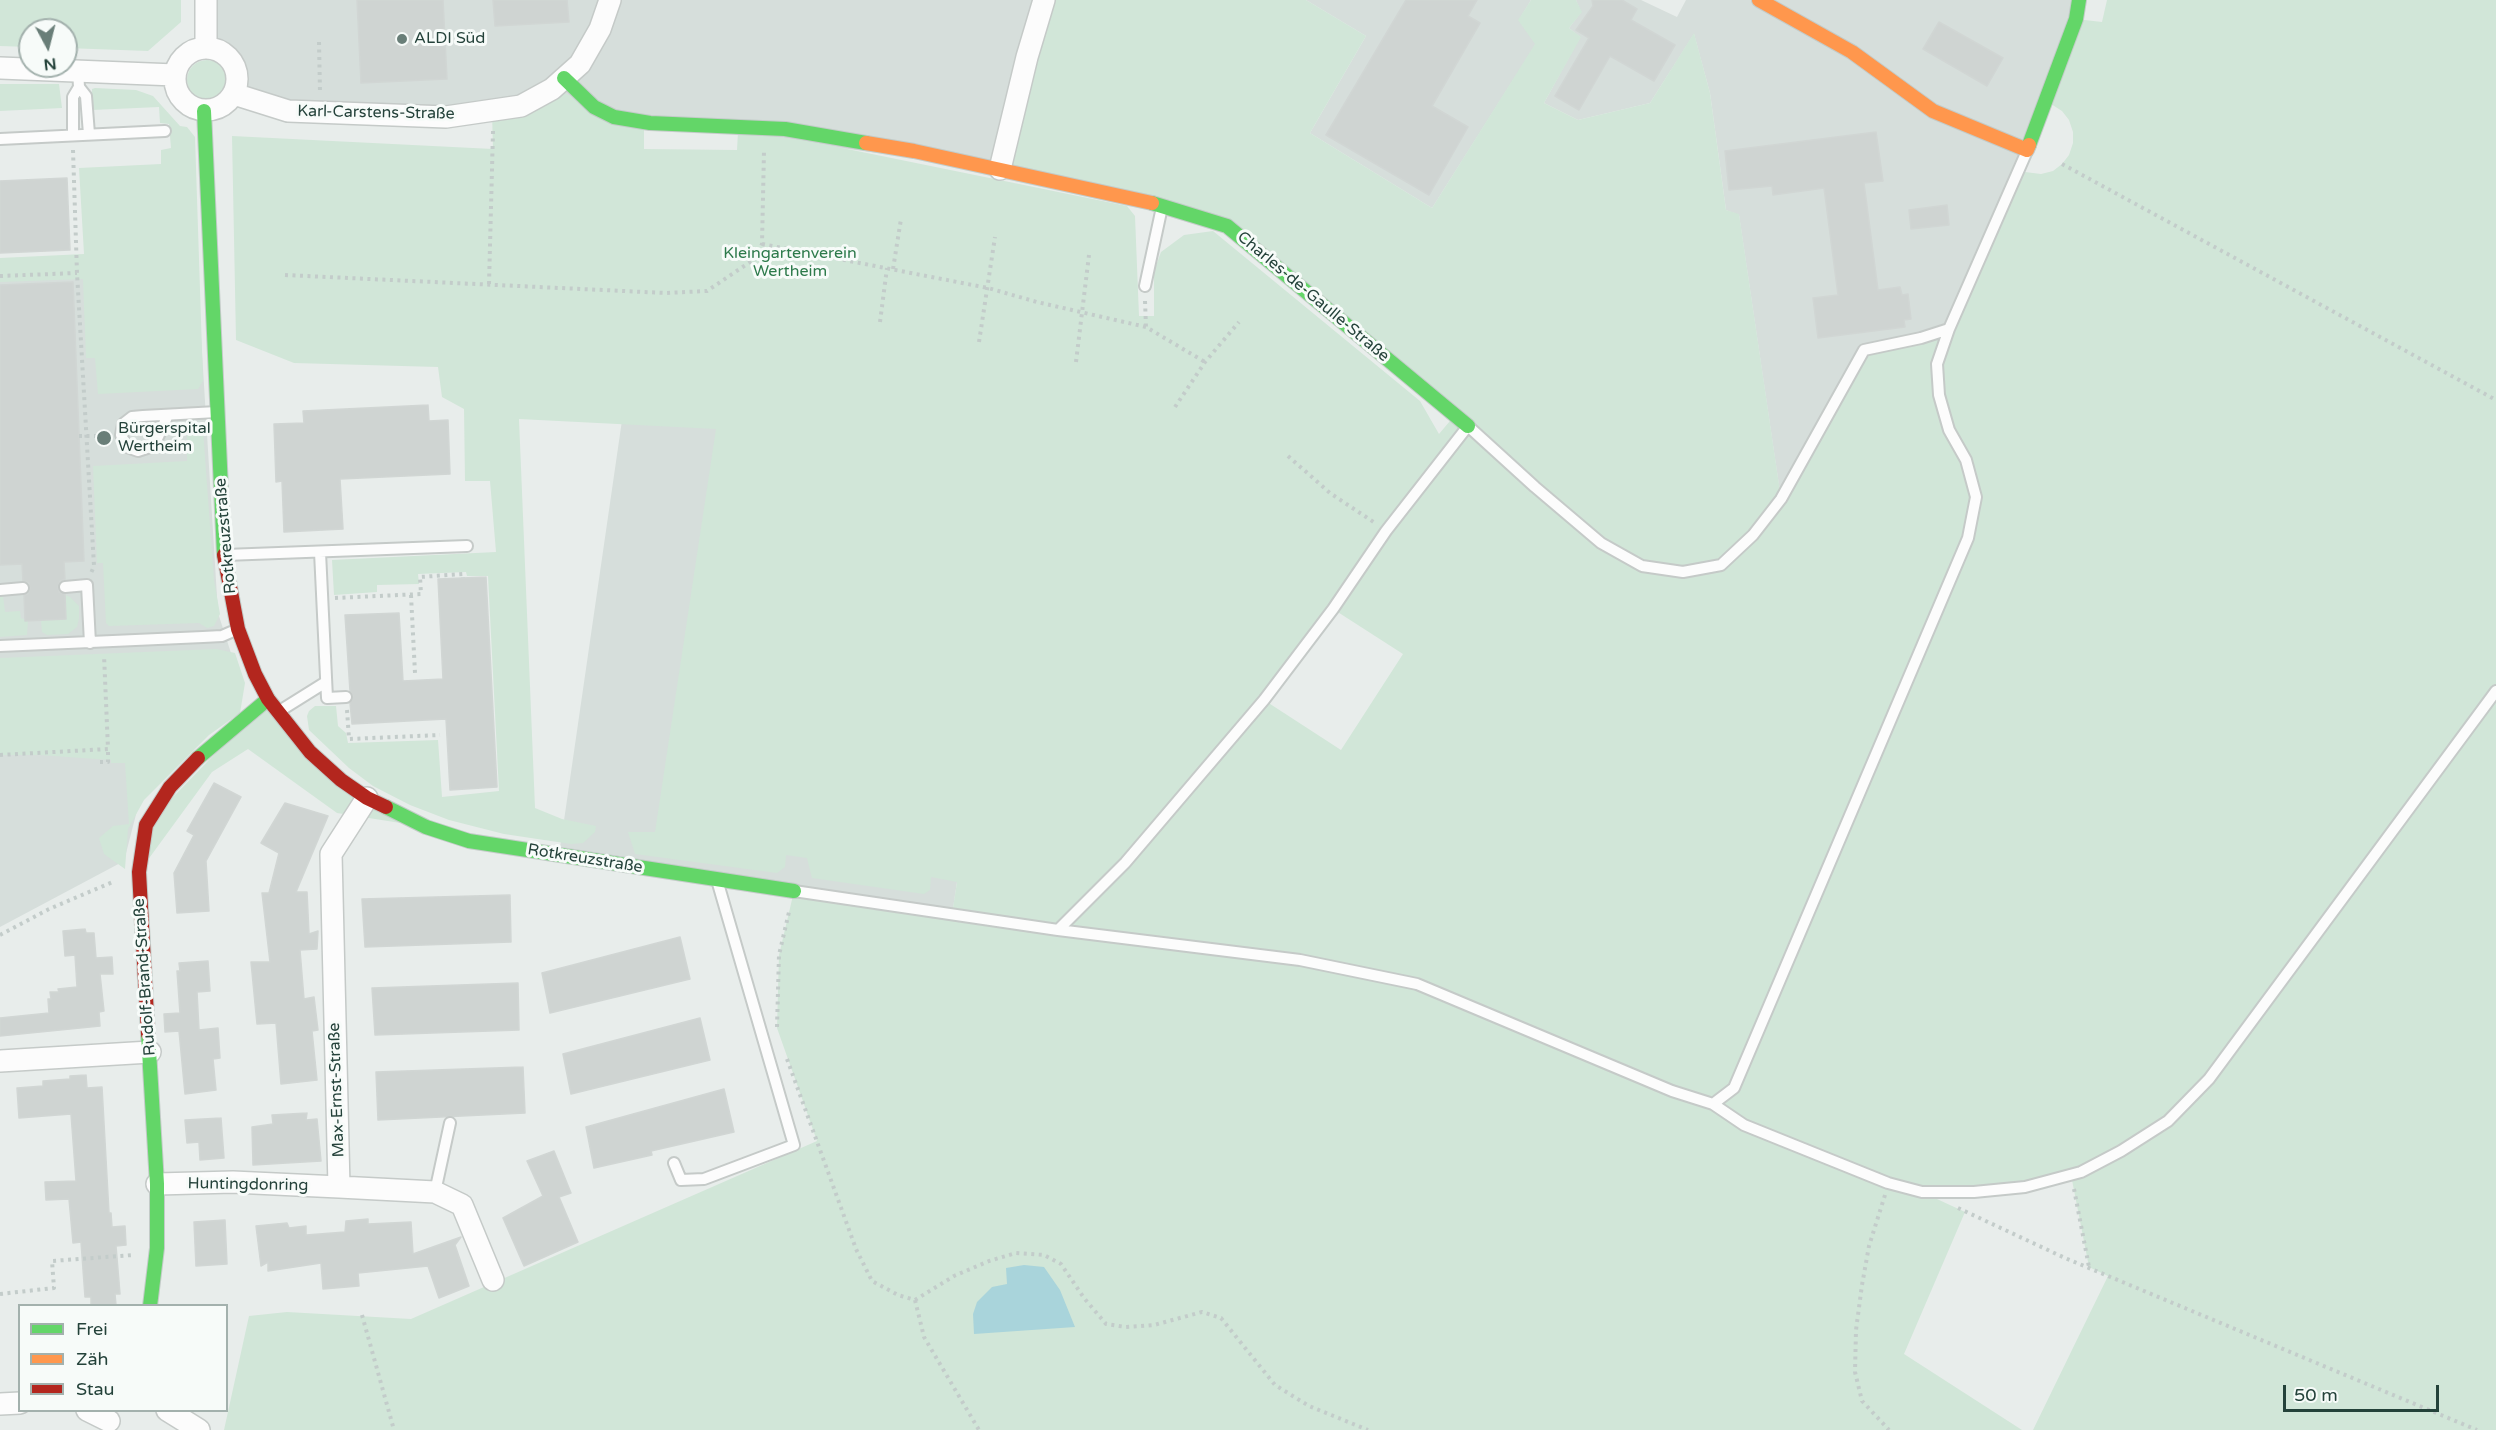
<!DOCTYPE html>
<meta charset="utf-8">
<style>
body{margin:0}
#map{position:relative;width:2496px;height:1430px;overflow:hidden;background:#e8edeb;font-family:"Varela Round",sans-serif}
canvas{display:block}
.legend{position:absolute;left:18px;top:1304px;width:210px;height:108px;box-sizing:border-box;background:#f7fbf9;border:2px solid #a3b1ad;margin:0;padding:8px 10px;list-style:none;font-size:18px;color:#24423a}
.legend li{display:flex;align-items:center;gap:12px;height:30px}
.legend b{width:30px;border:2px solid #a3b1ad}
.north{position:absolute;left:18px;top:18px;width:60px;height:60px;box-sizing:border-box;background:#f7fbf9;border:2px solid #a3b1ad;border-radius:50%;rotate:173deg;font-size:16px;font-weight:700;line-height:24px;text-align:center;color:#24423a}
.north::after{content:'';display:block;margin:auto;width:21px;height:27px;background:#697e78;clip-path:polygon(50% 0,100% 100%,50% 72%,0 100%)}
.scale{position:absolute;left:2283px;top:1385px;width:156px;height:27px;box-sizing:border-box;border:3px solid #24423a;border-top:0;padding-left:8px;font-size:18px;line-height:21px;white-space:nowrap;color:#24423a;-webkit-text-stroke:4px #f7fbf9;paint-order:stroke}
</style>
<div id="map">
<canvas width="2496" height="1430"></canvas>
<ul class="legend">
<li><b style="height:8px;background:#63d668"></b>Frei</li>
<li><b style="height:8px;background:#ff974d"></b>Zäh</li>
<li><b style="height:8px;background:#b3261e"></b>Stau</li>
</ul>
<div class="north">N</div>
<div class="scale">50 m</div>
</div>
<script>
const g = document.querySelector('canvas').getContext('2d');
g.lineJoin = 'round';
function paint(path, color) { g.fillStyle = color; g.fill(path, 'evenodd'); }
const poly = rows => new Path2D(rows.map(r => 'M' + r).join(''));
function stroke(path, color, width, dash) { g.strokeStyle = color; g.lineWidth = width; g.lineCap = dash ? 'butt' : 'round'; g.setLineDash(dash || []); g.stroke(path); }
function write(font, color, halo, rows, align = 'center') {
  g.font = font + ' "Varela Round",sans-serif'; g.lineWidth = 6; g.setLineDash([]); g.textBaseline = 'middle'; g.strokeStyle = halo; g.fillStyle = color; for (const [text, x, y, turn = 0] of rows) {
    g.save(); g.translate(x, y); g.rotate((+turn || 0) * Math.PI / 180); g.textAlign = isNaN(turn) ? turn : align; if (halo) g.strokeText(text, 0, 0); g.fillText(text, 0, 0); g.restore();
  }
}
paint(poly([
 [206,0,1044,0,1000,169,521,106,288,111,237,87,238,76,235,66,228,57,214,49],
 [1306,0,1531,0,1519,20,1536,44,1432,208,1310,133,1366,36],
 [1576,0,1641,0,1677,17,1686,0,2079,0,2076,19,1949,329,1781,499,1739,215,1726,210,1710,93,1694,34,1650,103,1578,120,1544,103,1580,37,1569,28,1581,12],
 [196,255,218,613,243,690,140,799,124,861,0,927,0,263],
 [629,372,963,404,957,882,952,915,559,855]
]), '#d6dedb');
paint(poly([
 [0,0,181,0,181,22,148,51,66,48,66,30,30,30,30,47,0,46],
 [1044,0,1306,0,1366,36,1310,133,1432,208,1535,44,1518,20,1531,0,1576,0,1582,12,1569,28,1581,37,1544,103,1578,120,1650,103,1694,33,1710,93,1726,210,1739,214,1781,498,1864,350,1949,329,2017,171,2041,174,2053,171,2062,164,2069,155,2073,143,2073,132,2069,120,2062,111,2051,104,2076,19,2102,22,2107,0,2496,0,2496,1430,2033,1430,2108,1276,2089,1267,2071,1175,2025,1187,1924,1193,1965,1212,1904,1354,2022,1430,224,1430,249,1316,287,1312,411,1319,817,1141,777,1028,779,955,794,891,952,914,957,882,931,877,930,890,924,894,812,878,807,858,786,855,785,867,777,873,635,854,628,832,655,832,716,429,519,419,535,808,562,819,596,826,595,832,583,843,571,844,504,834,449,820,410,805,373,786,349,768,309,730,307,716,309,711,315,706,336,706,338,726,346,733,348,743,438,740,442,797,499,791,488,576,467,576,466,572,418,574,419,584,377,585,377,592,334,595,332,560,496,552,490,481,465,481,464,409,442,397,438,367,294,363,236,340,232,136,493,149,492,112,552,89,644,122,644,149,737,150,738,132,808,141,1127,206,1135,216,1139,316,1154,316,1154,271,1161,252,1184,235,1213,231,1420,401,1439,434,1455,415,1227,226,1007,170],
 [1333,609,1403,654,1341,750,1264,700],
 '187 80a20 20 0 1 1 40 0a20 20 0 1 1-40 0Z',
 [0,84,59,84,62,108,0,111],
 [95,88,136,90,153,96,180,126,187,127,195,137,203,381,198,389,98,394,95,358,86,358,83,279,0,282,0,258,84,254,79,168,161,164,161,150,171,148,169,124,160,123,159,107,92,110,92,89],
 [187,430,203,430,214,580,220,614,214,626,207,628,199,623,109,626,106,623,103,563,97,563,93,466,187,461],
 [65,595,70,597,79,606,79,618,77,627,68,634,47,635,42,632,41,620,66,619],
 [3,596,5,612,20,611,21,618,28,621,27,635,0,637,0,597],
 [216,649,235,653,245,683,240,713,209,735,144,800,128,829,125,869,104,854,99,838,113,826,129,824,125,763,111,763,111,760,39,755,0,755,0,658],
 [268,699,310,752,426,827,337,813,248,749,212,772,139,872,146,825]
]), '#d1e6d8');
paint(poly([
 [1024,1265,1044,1267,1060,1290,1075,1327,974,1334,973,1314,977,1302,992,1287,1007,1284,1006,1268]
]), '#a9d4db');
const building = poly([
 [357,0,443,0,447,79,361,83,357,0],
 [493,0,567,0,569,22,495,26,493,0],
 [1406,0,1477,0,1468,16,1480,23,1432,106,1468,127,1429,195,1326,135,1406,0],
 [1592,0,1622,0,1637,9,1631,20,1675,45,1654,81,1610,56,1579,110,1555,96,1589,38,1576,30,1593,6,1592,0],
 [1939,22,2003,58,1987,86,1923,49,1939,22],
 [1876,132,1883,181,1864,183,1878,290,1900,287,1902,295,1908,294,1911,319,1904,320,1905,327,1818,338,1813,298,1838,295,1824,188,1773,195,1772,186,1729,190,1725,151,1876,132],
 [67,178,70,250,0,253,0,181,67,178],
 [1947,205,1949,225,1911,229,1909,210,1947,205],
 [73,282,84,561,64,562,65,579,60,581,58,587,59,592,65,594,66,619,25,621,24,595,28,594,30,588,29,583,23,581,22,564,0,565,0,285,73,282],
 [428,405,429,421,448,420,450,474,340,479,343,529,284,532,282,481,276,482,274,424,304,423,303,411,428,405],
 [486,577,497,787,450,790,446,719,352,724,350,703,353,696,350,691,345,615,399,613,403,681,443,679,438,579,486,577],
 [214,783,241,797,206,861,209,911,177,913,174,873,194,835,187,831,214,783],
 [285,803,328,816,296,892,307,892,309,934,318,931,317,949,300,950,304,999,314,997,318,1030,312,1031,317,1080,281,1084,276,1023,257,1024,251,962,270,962,262,893,269,893,279,853,261,843,285,803],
 [510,895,511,942,365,947,362,899,510,895],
 [85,929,86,933,94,933,96,958,112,957,113,974,100,974,104,1011,99,1012,100,1026,0,1036,0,1018,49,1013,48,999,51,999,50,992,59,992,58,989,77,987,75,955,65,956,63,931,85,929],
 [680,937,690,979,550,1013,542,973,680,937],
 [208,961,210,991,197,992,199,1030,218,1028,220,1058,213,1059,216,1090,185,1094,179,1031,165,1032,164,1014,180,1013,177,971,180,971,179,963,208,961],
 [518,983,519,1030,375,1035,372,988,518,983],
 [700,1018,710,1060,571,1094,563,1054,700,1018],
 [523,1067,525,1113,378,1120,376,1072,523,1067],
 [86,1075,87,1088,102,1087,109,1213,111,1213,112,1227,125,1226,126,1245,116,1246,120,1294,115,1294,116,1305,91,1305,91,1297,85,1297,81,1242,73,1243,69,1199,46,1200,45,1182,76,1181,71,1114,19,1118,17,1088,43,1086,43,1081,70,1079,70,1076,86,1075],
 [724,1089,734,1132,651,1151,652,1155,594,1168,586,1127,724,1089],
 [307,1113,306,1120,317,1119,321,1161,253,1165,252,1127,273,1124,272,1115,307,1113],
 [221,1118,224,1158,200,1160,199,1142,187,1143,185,1120,221,1118],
 [554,1151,571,1193,559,1197,578,1242,524,1266,503,1218,543,1196,527,1161,554,1151],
 [368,1219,368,1224,411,1222,413,1254,461,1237,455,1245,469,1286,439,1298,428,1266,358,1273,359,1286,323,1289,321,1263,268,1271,268,1262,261,1266,256,1226,287,1223,289,1228,306,1226,306,1235,345,1232,346,1221,368,1219],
 [225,1220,227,1264,196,1266,194,1222,225,1220]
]);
paint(building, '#cfd4d2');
stroke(building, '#d1d6d4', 1.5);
const lane = poly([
 [78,70,79,87,86,96,89,134],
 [73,135,73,97,79,87],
 [0,139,165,131],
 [1145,286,1162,207],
 [168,415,157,439,150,447,138,451,127,447,121,435,123,424,132,417,143,416,217,412],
 [320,552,327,698,346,697],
 [225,555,467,546],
 [65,587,87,585,90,643],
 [0,590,23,588],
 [0,646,203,637,222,636,238,629],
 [278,712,326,682],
 [794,891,1058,930,1300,960,1417,984,1672,1091,1713,1104,1744,1125,1888,1183,1922,1192,1974,1192,2025,1187,2081,1172,2121,1151,2168,1121,2209,1079,2496,691],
 [1058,930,1125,863,1264,700,1333,609,1386,531,1468,426,1535,487,1601,543,1642,566,1683,572,1721,565,1753,535,1781,499,1864,350,1921,338,1949,329],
 [1713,1104,1734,1088,1968,538,1976,497,1966,460,1949,430,1939,395,1937,364,1949,329,2027,151],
 [674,1163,681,1180,704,1179,794,1145,717,880],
 [435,1192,450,1123]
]);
const street = poly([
 '175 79a31 31 0 1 1 62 0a31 31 0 1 1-62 0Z',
 [206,48,206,0],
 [0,68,175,75],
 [234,94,288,111,446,117,521,106,552,89,580,64,600,29,610,0],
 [1000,169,1027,57,1044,0],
 [367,798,331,854,339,1187,435,1192,462,1205,493,1280],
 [0,1061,150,1052],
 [157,1184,233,1182,339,1187],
 [0,1404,20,1403],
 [87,1410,109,1421],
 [167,1410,199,1430]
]);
const fast = poly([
 [564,78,594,107,614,117,650,123,785,129,866,143],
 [204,111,224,555],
 [2029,145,2076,19,2079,0],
 [1152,203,1227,226,1468,426],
 [198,758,268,699],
 [386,807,426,827,469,841,794,891],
 [148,1034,157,1184,157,1248,150,1306]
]);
const slow = poly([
 [1759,0,1852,52,1933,111,2027,150,2029,145],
 [866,143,914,151,1152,203]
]);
const jam = poly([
 [224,555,238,629,255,674,268,699,310,752,341,780,367,798,386,807],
 [148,1034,139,872,146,825,170,787,198,758]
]);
stroke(lane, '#c5cac8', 14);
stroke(street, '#c5cac8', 24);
stroke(fast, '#c3cbc8', 16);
stroke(slow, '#c3cbc8', 16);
stroke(jam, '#c3cbc8', 16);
stroke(poly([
 [319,42,320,92],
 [73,150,77,273,94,566,91,573],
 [2062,164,2496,400],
 [762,244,988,288,1037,302,1146,327,1205,362],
 [893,269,901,219],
 [285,275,666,293,707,291,756,258,762,244,764,151],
 [0,276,77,273],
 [489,284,493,131],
 [1145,301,1146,327],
 [880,322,887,268],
 [979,342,995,237],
 [1076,362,1089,255],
 [1175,407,1205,362,1239,322],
 [79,436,109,436],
 [1288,456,1330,493,1375,523],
 [411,595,415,673],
 [335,598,421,594,420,577,463,574,463,578],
 [347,710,349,739,440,735],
 [0,755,108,749,104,655],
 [100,762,108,762,108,749],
 [0,935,49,909,115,881],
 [777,1027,779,955,789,912],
 [787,1059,856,1249,872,1281,898,1295,915,1300,954,1276,989,1261,1016,1253,1044,1255,1061,1264,1084,1298,1106,1324,1126,1327,1154,1325,1202,1312,1221,1318,1275,1385,1309,1406,1368,1430],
 [2074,1189,2089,1267],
 [1885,1195,1869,1246,1862,1285,1856,1330,1855,1372,1862,1401,1889,1430],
 [1958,1208,2065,1258,2477,1430],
 [0,1294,54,1288,52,1261,133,1255],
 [915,1300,924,1337,979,1430],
 [362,1315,394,1430]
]), '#c3ccca', 4, [3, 4.5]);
stroke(lane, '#fcfcfc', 10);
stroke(street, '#fcfcfc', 21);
stroke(fast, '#63d668', 14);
stroke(slow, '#ff974d', 14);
stroke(jam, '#b3261e', 14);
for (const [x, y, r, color] of [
 [402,39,6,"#697e78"],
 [104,438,8,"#697e78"]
]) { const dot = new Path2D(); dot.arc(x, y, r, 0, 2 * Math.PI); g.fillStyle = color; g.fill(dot); stroke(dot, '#f7fbf9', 2); }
write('16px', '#24423a', '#f7fbf9', [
 ["ALDI Süd",414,39],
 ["Bürgerspital",118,429],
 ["Wertheim",118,447]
], 'left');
write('16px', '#24423a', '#f7fbf9', [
 ["Karl-Carstens-Straße",376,113,1],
 ["Charles-de-Gaulle-Straße",1313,297,40],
 ["Rotkreuzstraße",226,536,-95],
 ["Rotkreuzstraße",585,859,9],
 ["Rudolf-Brand-Straße",145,977,-94],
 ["Max-Ernst-Straße",337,1090,-92],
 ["Huntingdonring",248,1185,1]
]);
write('16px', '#2d7a4b', '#f7fbf9', [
 ["Kleingartenverein",790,254],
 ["Wertheim",790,272]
]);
</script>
